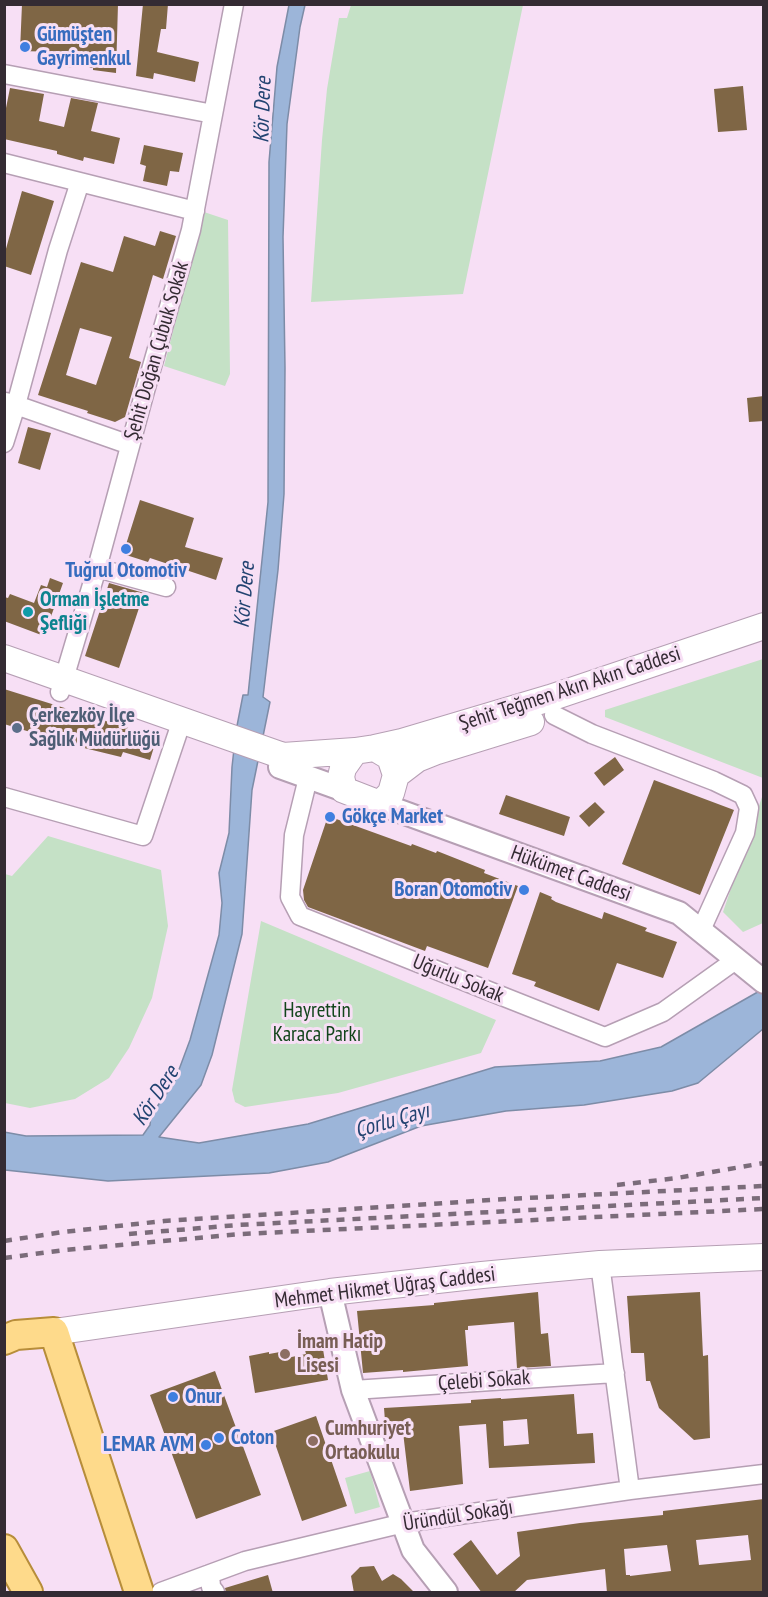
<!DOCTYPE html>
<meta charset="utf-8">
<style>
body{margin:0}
#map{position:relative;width:768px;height:1597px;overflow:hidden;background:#f7dff5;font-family:"PT Sans Narrow",sans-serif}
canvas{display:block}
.frame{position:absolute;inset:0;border:6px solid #342b33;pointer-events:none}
</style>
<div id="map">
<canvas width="768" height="1597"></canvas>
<div class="frame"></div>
</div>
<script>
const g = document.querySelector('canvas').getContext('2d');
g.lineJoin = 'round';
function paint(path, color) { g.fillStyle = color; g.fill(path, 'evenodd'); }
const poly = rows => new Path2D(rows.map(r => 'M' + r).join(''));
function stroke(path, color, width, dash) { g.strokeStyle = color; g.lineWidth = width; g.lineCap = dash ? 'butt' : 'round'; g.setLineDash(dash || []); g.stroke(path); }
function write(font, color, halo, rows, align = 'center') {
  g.font = font + ' "PT Sans Narrow",sans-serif'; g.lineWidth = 6; g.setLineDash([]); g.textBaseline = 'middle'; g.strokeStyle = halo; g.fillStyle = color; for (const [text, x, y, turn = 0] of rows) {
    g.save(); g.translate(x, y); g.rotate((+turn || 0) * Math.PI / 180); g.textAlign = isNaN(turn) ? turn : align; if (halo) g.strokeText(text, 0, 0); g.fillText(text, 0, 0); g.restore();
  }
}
paint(poly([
 [351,5,523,5,463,294,311,302,322,140,327,89,339,18,347,18],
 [204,212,228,220,230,374,225,386,164,366],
 [763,659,763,778,605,717,605,710],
 [763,794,763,923,743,932,723,912],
 [48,836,161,870,168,926,152,998,129,1048,109,1078,75,1099,30,1108,5,1103,5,874,12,876],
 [261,921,496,1020,481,1053,338,1093,245,1107,235,1102,232,1090],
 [370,1471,380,1507,355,1514,345,1478]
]), '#c5e1c6');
const water = poly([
 [289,5,305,5,300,27,287,124,283,237,285,368,284,494,278,570,263,697,270,702,252,790,242,934,212,1055,201,1085,159,1137,199,1143,308,1124,495,1067,600,1061,661,1047,763,989,763,1029,698,1083,672,1091,584,1105,506,1111,421,1126,328,1162,269,1173,108,1181,5,1170,4,1132,26,1136,143,1135,150,1125,151,1115,174,1083,190,1040,219,935,222,903,219,873,229,833,232,767,236,731,243,695,248,695,268,502,269,162,277,67,289,5]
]);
paint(water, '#9cb5d9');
stroke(water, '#7d8ca7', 1.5);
paint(poly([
 [22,4,118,4,116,73,93,70,93,68,59,67,60,52,20,51],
 [143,4,168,4,166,29,161,29,157,52,199,62,195,82,154,73,153,79,136,76],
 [743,86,747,130,718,132,714,89],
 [10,88,44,94,39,121,64,127,71,98,98,103,91,131,120,138,114,164,84,157,83,161,57,154,57,151,4,139,4,118],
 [144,145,183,153,179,172,170,171,167,186,143,181,146,166,140,164],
 [22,191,54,201,31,275,4,266,4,256],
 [160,231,176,236,163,279,153,275,129,358,141,362,125,417,115,422,87,413,88,411,38,395,81,262,113,272,124,236,155,246],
 [80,328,112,337,96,385,66,375],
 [764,396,764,421,749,422,747,398],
 [28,427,51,433,40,470,18,463],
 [140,500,194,518,185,547,223,558,216,580,150,558,148,562,123,554],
 [50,578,63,583,44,636,4,621,4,597,8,598,10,594,34,603,41,585,47,587],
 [109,583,144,593,119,668,85,656],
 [4,689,157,737,150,760,123,752,121,757,76,746,4,724],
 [615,757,624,770,604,786,594,773],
 [654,780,734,810,700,895,622,864],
 [506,795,570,817,564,836,499,814],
 [595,802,605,812,589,827,579,816],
 [328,816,411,846,412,844,436,853,437,851,485,870,484,873,518,886,488,968,427,946,425,951,308,907,304,900,303,890],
 [540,892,552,897,551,899,556,902,602,919,604,912,647,928,645,931,677,942,663,978,617,963,599,1011,534,986,536,982,512,974],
 [538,1292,541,1334,548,1333,551,1366,517,1368,514,1322,468,1326,468,1330,465,1330,468,1366,403,1372,403,1370,363,1373,357,1311,434,1305,434,1303],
 [700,1292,703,1356,708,1355,710,1438,694,1440,659,1408,650,1381,646,1381,644,1353,631,1353,627,1296],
 [322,1343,328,1380,255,1393,249,1356,269,1352,269,1354,280,1352,282,1359,306,1354,304,1346],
 [215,1371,261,1495,196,1519,150,1395],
 [574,1394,577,1434,593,1433,595,1463,489,1468,486,1424,459,1426,463,1484,410,1491,403,1432,386,1434,384,1408,471,1403,471,1400,501,1398,501,1399],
 [527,1419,529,1444,504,1446,503,1421],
 [316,1416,347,1506,302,1521,271,1432],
 [764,1499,764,1593,607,1593,605,1569,527,1580,513,1593,482,1593,453,1554,471,1540,497,1575,520,1556,517,1532,580,1523,663,1515,663,1511],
 [748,1535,751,1560,699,1565,696,1540],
 [667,1545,671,1571,630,1576,630,1575,626,1575,624,1549],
 [374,1566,382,1581,393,1574,401,1579,415,1593,354,1593,351,1576,360,1567],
 [268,1575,273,1593,226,1593,225,1588]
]), '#7f6645');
const minor = poly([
 [4,74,213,114],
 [4,163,195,211],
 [80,182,58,250,16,405,130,445],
 [4,443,16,405,6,402],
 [97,568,166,587],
 [60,692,97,568,145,391,191,230,234,4],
 [554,715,592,734,714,781,743,795,749,808,745,833,701,930],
 [308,778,294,835,290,897,300,916,605,1037,663,1012,737,959],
 [4,797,143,836,178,732],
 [600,1264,630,1490],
 [353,1390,615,1373],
 [210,1574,211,1587,215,1592],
 [161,1592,245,1561,404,1523,630,1490,764,1474]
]);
const tertiary = poly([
 [280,767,344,790],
 [380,804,679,913,764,982],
 [330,1292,353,1390,413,1550,446,1592]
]);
const secondary = poly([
 [4,658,283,756,355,751],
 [375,748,402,742,550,698,764,626],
 [375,748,390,757,396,775,391,793,380,804,344,790,341,777,343,768,355,751,375,748],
 [396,775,417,759,437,751,531,722],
 [54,1332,330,1292,482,1275,600,1264,764,1257]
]);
const primary = poly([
 [4,1340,16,1335,54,1332,139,1592],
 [4,1549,28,1592]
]);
stroke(minor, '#b69fb4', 21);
stroke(tertiary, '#b69fb4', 26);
stroke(secondary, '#b69fb4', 28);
stroke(primary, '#b78d3a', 32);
stroke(minor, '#fff', 18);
stroke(tertiary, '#fff', 22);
stroke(secondary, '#fff', 26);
stroke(primary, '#feda8b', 28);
stroke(poly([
 [617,1185,677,1178,764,1163],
 [129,1234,238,1225,764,1198],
 [4,1241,63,1232,164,1221,507,1199,764,1186],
 [4,1258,65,1250,241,1234,764,1209]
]), '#7b6c7a', 4.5, [8, 8]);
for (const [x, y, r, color] of [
 [25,47,6,"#3f7fe0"],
 [126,549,6,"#3f7fe0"],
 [28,612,6,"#0f9aa8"],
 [17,728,6,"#5c6f8a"],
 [330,817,6,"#3f7fe0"],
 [524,890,6,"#3f7fe0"],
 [285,1354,6,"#8d6e63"],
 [173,1397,6,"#3f7fe0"],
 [219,1438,6,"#3f7fe0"],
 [313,1441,6,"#8d6e63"],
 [206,1445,6,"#3f7fe0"]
]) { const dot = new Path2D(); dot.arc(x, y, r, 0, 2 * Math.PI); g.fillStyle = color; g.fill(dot); stroke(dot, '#f7dff5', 2); }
write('bold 21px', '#366cbe', '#f7dff5', [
 ["Gümüşten",37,35],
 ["Gayrimenkul",37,59],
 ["Tuğrul Otomotiv",126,571,"center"],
 ["Gökçe Market",342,817],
 ["Boran Otomotiv",512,890,"right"],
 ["Onur",185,1397],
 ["Coton",231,1438],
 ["LEMAR AVM",194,1445,"right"]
], 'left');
write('21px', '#342b33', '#f7dff5', [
 ["Şehit Doğan Çubuk Sokak",157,351,-74],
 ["Şehit Teğmen Akın Akın Caddesi",570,689,-18],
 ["Hükümet Caddesi",571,874,20],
 ["Uğurlu Sokak",458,979,22],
 ["Mehmet Hikmet Uğraş Caddesi",385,1288,-7],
 ["Çelebi Sokak",484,1381,-4],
 ["Üründül Sokağı",458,1516,-9]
]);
write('bold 21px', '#0d838f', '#f7dff5', [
 ["Orman İşletme",40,600],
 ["Şefliği",40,624]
], 'left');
write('bold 21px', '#4e5e75', '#f7dff5', [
 ["Çerkezköy İlçe",29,716],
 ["Sağlık Müdürlüğü",29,740]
], 'left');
write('21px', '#12451b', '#f7dff5', [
 ["Hayrettin",317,1011],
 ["Karaca Parkı",317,1035]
]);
write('bold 21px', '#785e54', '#f7dff5', [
 ["İmam Hatip",297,1342],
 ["Lisesi",297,1366],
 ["Cumhuriyet",325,1429],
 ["Ortaokulu",325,1453]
], 'left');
write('italic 22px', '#224371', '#f7dff5', [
 ["Kör Dere",263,110,-88],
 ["Kör Dere",245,595,-85],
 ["Kör Dere",156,1096,-57],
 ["Çorlu Çayı",392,1121,-16]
]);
</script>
